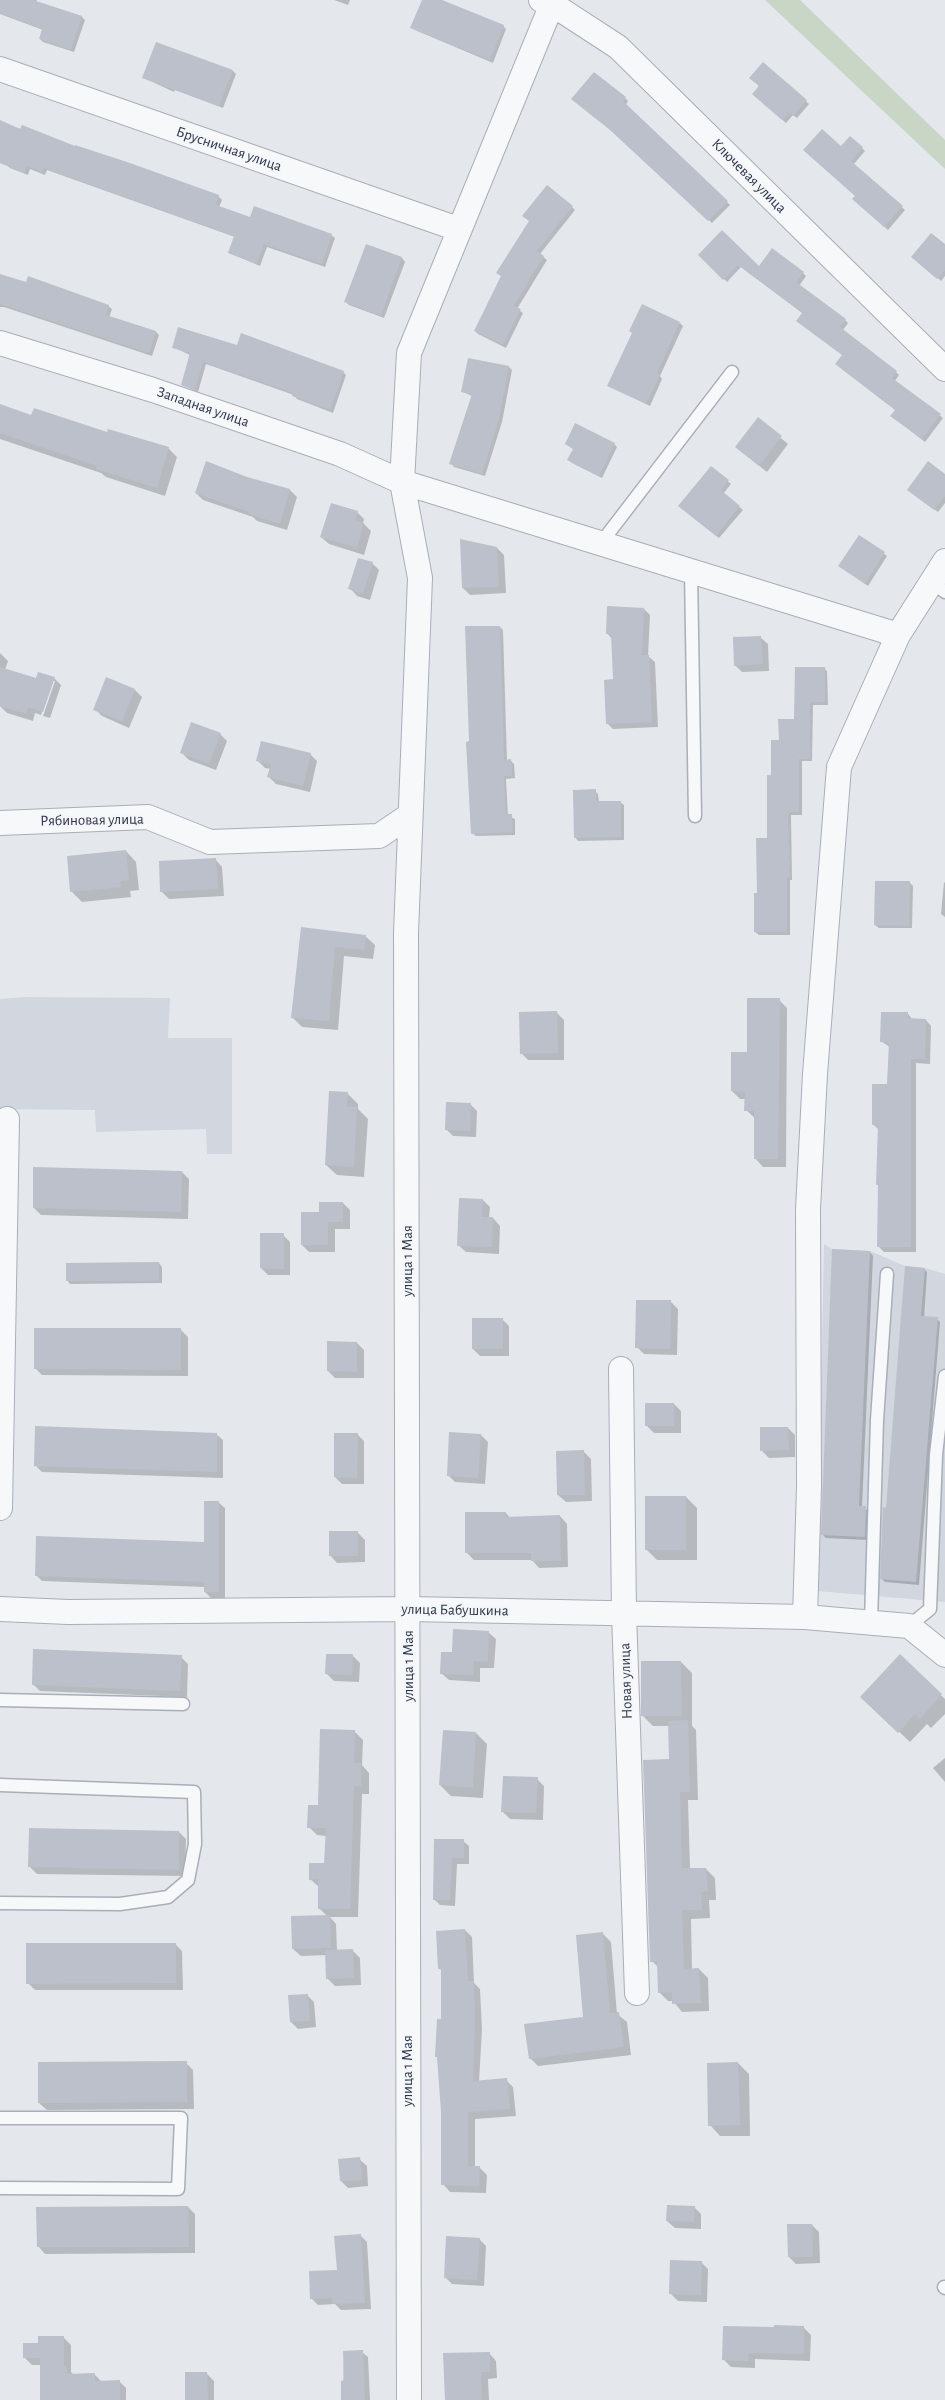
<!DOCTYPE html>
<meta charset="utf-8">
<style>
body{margin:0}
canvas{display:block;background:#e4e7ec}
</style>
<canvas width="945" height="2400"></canvas>
<script>
const g = document.querySelector('canvas').getContext('2d');
g.lineJoin = 'round';
function paint(path, color) { g.fillStyle = color; g.fill(path, 'evenodd'); }
const poly = rows => new Path2D(rows.map(r => 'M' + r).join(''));
function stroke(path, color, width, dash) { g.strokeStyle = color; g.lineWidth = width; g.lineCap = dash ? 'butt' : 'round'; g.setLineDash(dash || []); g.stroke(path); }
function write(font, color, halo, rows, align = 'center') {
  g.font = font + ' "Alegreya Sans",sans-serif'; g.lineWidth = 4; g.setLineDash([]); g.textBaseline = 'middle'; g.strokeStyle = halo; g.fillStyle = color; for (const [text, x, y, turn = 0] of rows) {
    g.save(); g.translate(x, y); g.rotate((+turn || 0) * Math.PI / 180); g.textAlign = isNaN(turn) ? turn : align; if (halo) g.strokeText(text, 0, 0); g.fillText(text, 0, 0); g.restore();
  }
}
paint(poly([
 [25,997,170,998,168,1038,232,1038,232,1154,207,1154,206,1129,96,1132,95,1110,0,1109,0,999],
 [824,1244,832,1249,870,1251,905,1266,925,1268,945,1274,945,1602,817,1591]
]), '#d2d6de');
paint(poly([
 [765,0,800,0,945,140,945,169]
]), '#c9d6c5');
paint(poly([
 [0,0,37,0,36,2,82,17,85,20,74,52,43,42,40,39,43,30,0,14],
 [334,0,350,0,348,5],
 [424,0,440,0,503,26,506,29,493,63,415,30,412,27],
 [763,64,809,104,797,118,793,115,786,123,756,97],
 [233,71,236,74,223,108,175,90,174,92,144,78],
 [594,73,625,98,628,101,626,105,730,205,712,223,677,190],
 [0,122,218,196,222,200,219,207,250,219,331,235,335,238,325,267,267,247,260,266,229,253,235,237,47,170,45,175,30,169,28,175,10,168,0,158],
 [841,148,862,148,865,151,853,165,905,210,888,230,857,202],
 [572,207,575,210,540,254,547,260,517,309,523,313,506,348,478,334,475,331,502,277,498,273,530,222],
 [367,245,402,258,405,262,384,318,349,305,346,302],
 [945,246,945,276,941,281,916,260],
 [700,255,759,268,803,273,806,276,799,286,845,320,848,323,843,330,896,372,899,375,895,381,943,418,925,442,895,419,896,411,803,313,741,267,727,282],
 [0,276,108,306,112,309,109,318,156,332,159,335,152,356,4,307,0,307],
 [680,323,683,326,660,376,662,379,650,406,609,385],
 [238,346,343,372,346,375,333,413,297,399,294,395,206,364,198,392,182,385,190,355,173,347],
 [509,367,512,370,502,422,485,476,454,467,451,463,472,396,463,392],
 [0,406,32,417,168,448,177,457,165,496,106,477,101,473,0,439],
 [758,419,788,444,767,472,736,447],
 [567,444,614,444,617,447,602,478,572,463,569,460,574,450],
 [711,468,731,484,723,494,743,510,719,538,683,509],
 [945,475,945,503,938,512,912,493],
 [247,478,290,490,297,497,287,530,257,521,253,517,203,500,196,493],
 [357,512,364,519,363,523,371,531,364,555,329,544,321,537],
 [859,537,887,556,868,586,840,566],
 [497,548,504,555,506,593,470,595,463,588],
 [372,563,379,570,370,600,357,596,350,588],
 [644,609,650,615,648,656,655,662,658,727,613,729,607,723,614,680,612,639,607,633],
 [500,627,503,630,507,761,511,761,514,764,515,778,506,779,508,816,515,819,515,835,476,836,472,833,470,743],
 [760,637,768,644,769,671,742,672,735,665],
 [0,653,8,661,5,670,37,679,54,678,61,685,50,718,43,716,55,681,52,681,41,715,35,713,33,721,7,713,0,706],
 [824,668,827,671,828,705,813,705,812,761,802,761,802,815,791,815,792,880,790,880,790,935,759,935,755,932,758,895,768,839,772,776,780,741,796,720],
 [107,678,135,690,142,697,129,728,102,716,95,709],
 [220,734,227,741,216,770,189,760,182,753],
 [310,754,317,761,310,792,276,784,269,777,271,769,265,768,258,761],
 [595,791,598,794,599,802,620,802,624,805,624,840,578,841,575,837],
 [126,851,136,862,139,890,130,891,131,897,82,902,71,891],
 [215,859,222,867,224,896,169,899,162,892],
 [909,882,913,886,912,928,879,928,875,925],
 [944,882,945,883,945,917,941,914],
 [302,928,365,936,375,945,373,959,344,956,338,1030,302,1027,292,1017],
 [779,1000,787,1008,786,1167,763,1167,755,1158,755,1118,746,1110,746,1099,740,1099,732,1091,749,1054],
 [557,1013,564,1020,564,1060,528,1060,521,1053],
 [908,1014,913,1020,926,1020,931,1026,930,1064,916,1063,916,1252,884,1252,878,1246,879,1130,873,1124,888,1085,890,1047,882,1042],
 [347,1093,358,1104,358,1109,368,1119,364,1177,337,1175,326,1165],
 [470,1104,477,1111,476,1137,453,1136,447,1130],
 [182,1172,189,1179,188,1219,41,1215,34,1208],
 [483,1200,490,1207,489,1218,493,1218,500,1226,499,1254,466,1252,458,1245],
 [343,1203,350,1210,350,1229,335,1229,335,1252,309,1252,302,1245,320,1213],
 [283,1235,290,1242,290,1275,268,1275,261,1268],
 [870,1252,873,1256,862,1507,869,1511,868,1540,826,1538,823,1535],
 [159,1263,162,1267,162,1283,70,1284,67,1280],
 [924,1269,927,1272,924,1318,937,1319,940,1322,919,1585,885,1582,882,1579,887,1509],
 [671,1302,678,1309,677,1355,644,1354,637,1347],
 [502,1319,509,1326,509,1356,480,1356,473,1349],
 [181,1330,188,1337,188,1376,42,1375,35,1368],
 [357,1343,364,1350,364,1378,335,1378,328,1371],
 [674,1404,681,1411,681,1433,654,1433,647,1426],
 [788,1428,795,1435,795,1457,769,1458,762,1451],
 [216,1434,223,1440,223,1478,42,1472,35,1465],
 [357,1434,364,1441,364,1484,342,1484,335,1477],
 [481,1435,488,1442,485,1484,455,1482,448,1475],
 [584,1452,591,1459,592,1501,566,1502,558,1495],
 [686,1497,697,1508,697,1560,657,1560,646,1549],
 [218,1502,225,1508,225,1598,211,1598,205,1592,205,1587,42,1581,36,1575,205,1543],
 [506,1513,510,1518,560,1516,567,1524,568,1567,539,1568,532,1560,474,1560,467,1553],
 [358,1533,365,1540,365,1562,337,1563,330,1555],
 [488,1632,496,1639,494,1668,480,1668,480,1682,449,1680,441,1673,453,1654],
 [353,1656,360,1663,359,1682,334,1681,327,1674],
 [900,1656,945,1699,945,1714,931,1728,927,1724,910,1742,873,1707],
 [181,1657,188,1664,187,1697,40,1691,33,1684],
 [681,1662,692,1673,692,1726,696,1730,698,1800,688,1800,690,1869,706,1869,715,1878,716,1900,709,1900,710,1918,691,1919,692,1970,699,1969,708,1978,709,2011,682,2012,673,2001,668,2001,660,1993,659,1968,652,1961,670,1760,669,1726,653,1726,643,1716],
 [354,1731,363,1740,362,1765,369,1773,369,1794,362,1794,358,1917,330,1917,336,1924,337,1951,353,1951,360,1958,361,1985,335,1986,328,1979,327,1955,301,1956,293,1949,327,1916,320,1909,319,1887,310,1879,325,1864,326,1836,317,1835,309,1827],
 [476,1733,487,1744,483,1798,451,1796,440,1785],
 [945,1758,945,1782,933,1768],
 [537,1779,544,1786,543,1820,510,1819,503,1812],
 [179,1832,186,1839,185,1876,37,1874,30,1867],
 [435,1840,463,1841,469,1846,469,1864,457,1864,455,1906,440,1905,434,1899],
 [465,1930,472,1937,474,1983,480,1989,482,2029,479,2082,506,2080,513,2087,516,2116,475,2119,475,2167,480,2168,487,2175,486,2193,450,2192,443,2184,442,1971,439,1968],
 [603,1934,611,1942,617,2014,627,2022,631,2055,538,2066,530,2058,584,2018],
 [175,1944,182,1951,183,1990,35,1990,28,1983],
 [307,1995,314,2002,316,2027,298,2029,291,2022],
 [186,2063,193,2070,194,2109,47,2110,39,2103],
 [738,2063,749,2074,750,2136,720,2136,710,2125],
 [359,2159,367,2166,368,2186,348,2188,341,2181],
 [188,2207,195,2214,195,2253,45,2254,38,2246],
 [694,2207,701,2214,701,2229,675,2228,667,2221],
 [812,2225,819,2232,820,2263,796,2264,789,2257],
 [360,2235,367,2242,371,2309,341,2310,335,2304,318,2305,311,2298,339,2271],
 [479,2239,486,2246,484,2286,452,2284,445,2277],
 [701,2262,708,2269,707,2302,678,2301,671,2294],
 [804,2328,811,2335,810,2361,755,2359,755,2368,731,2367,724,2360],
 [64,2338,71,2345,71,2372,73,2374,94,2374,102,2382,119,2381,126,2388,126,2400,42,2400,41,2365,32,2365,25,2358],
 [344,2352,362,2352,368,2357,370,2400,343,2400],
 [489,2353,496,2361,497,2378,488,2379,489,2400,445,2400],
 [207,2374,214,2381,214,2400,186,2400]
]), '#0003');
paint(poly([
 [0,0,33,0,82,16,71,50,39,39,42,29,0,13],
 [422,0,442,0,504,25,490,60,410,28],
 [156,42,233,70,219,106,142,78],
 [763,62,807,100,793,116,790,113,782,120,752,94,759,86,749,78],
 [594,72,626,97,623,101,728,201,708,221,610,130,571,99],
 [0,120,20,129,22,125,75,146,75,145,130,163,219,195,216,205,250,217,254,206,332,234,322,264,264,244,257,264,228,253,234,236,44,168,42,172,27,166,24,173,0,163],
 [822,129,841,146,850,136,863,147,851,161,903,206,884,227,852,199,855,196,803,150],
 [547,185,573,206,537,251,544,256,514,306,521,309,503,345,474,331,501,276,496,273,529,221,522,216],
 [722,230,759,266,772,248,804,272,796,282,846,319,840,327,897,371,892,378,941,414,922,439,890,416,895,410,835,364,842,355,796,321,802,313,738,265,723,280,698,255],
 [931,233,945,244,945,270,937,279,911,257],
 [366,244,402,257,381,316,344,302],
 [0,274,26,282,28,276,109,305,106,315,156,331,149,353,0,304],
 [642,304,680,322,657,373,660,375,646,404,607,386,632,333,629,331],
 [178,327,237,345,241,333,344,371,330,410,292,396,293,393,203,362,195,390,181,385,190,353,172,348],
 [468,358,509,366,499,419,482,474,449,464,472,394,461,392],
 [0,404,31,415,34,408,107,432,108,429,169,447,157,488,96,469,97,466,0,433],
 [758,417,782,436,759,466,735,447],
 [575,423,615,443,599,476,567,460,573,449,565,444],
 [206,461,247,477,290,489,280,524,248,514,249,512,195,493],
 [928,461,945,474,945,496,934,510,907,490],
 [711,466,729,480,721,490,740,506,716,536,678,506],
 [331,503,358,511,355,520,364,523,357,548,320,537],
 [859,535,885,552,865,584,838,566],
 [460,539,497,547,499,587,462,588],
 [358,558,373,562,363,594,348,589],
 [607,606,644,608,642,655,649,655,652,722,606,724,604,680,613,679,611,634,606,634],
 [465,626,500,626,504,760,511,759,512,776,504,776,506,814,512,814,513,832,471,834,466,742,469,741],
 [761,636,763,664,734,666,733,637],
 [0,667,36,678,38,672,55,677,43,712,28,707,26,714,0,706],
 [795,667,825,667,825,702,810,702,810,759,799,759,799,812,788,812,790,877,787,877,787,932,754,932,754,893,757,893,756,838,767,838,767,775,771,775,771,740,779,740,778,719,794,719],
 [106,677,135,689,122,721,93,710],
 [191,722,221,733,209,764,180,753],
 [261,741,311,753,303,786,267,777,271,764,256,761],
 [596,789,596,801,621,801,621,837,574,838,573,790],
 [126,850,129,880,120,881,121,887,70,892,67,856],
 [216,858,218,889,160,892,159,861],
 [875,881,910,881,909,926,874,925],
 [301,927,366,935,364,950,335,947,329,1021,291,1018],
 [747,998,780,998,778,1159,754,1159,754,1111,744,1111,745,1092,731,1091,731,1052,747,1052],
 [557,1011,558,1053,520,1054,519,1012],
 [881,1012,908,1012,908,1018,926,1019,925,1059,911,1059,911,1247,877,1247,878,1185,876,1185,878,1125,872,1125,872,1084,887,1084,889,1042,880,1042],
 [329,1091,348,1092,347,1107,357,1107,354,1167,325,1165],
 [446,1102,471,1103,470,1131,445,1130],
 [33,1167,182,1171,181,1212,33,1208],
 [459,1198,483,1199,482,1217,493,1217,492,1247,457,1246],
 [319,1202,343,1202,343,1222,328,1222,328,1245,301,1245,301,1212,319,1212],
 [260,1233,284,1233,284,1269,260,1268],
 [832,1249,870,1251,859,1506,866,1506,865,1537,821,1535],
 [159,1262,159,1281,66,1281,66,1263],
 [905,1266,925,1268,921,1316,938,1317,916,1582,880,1579,883,1507,886,1508],
 [636,1300,671,1300,670,1349,635,1348],
 [472,1318,503,1318,503,1349,472,1349],
 [34,1328,181,1328,181,1370,34,1369],
 [327,1341,357,1342,357,1372,327,1371],
 [645,1403,674,1403,674,1426,645,1426],
 [35,1426,217,1433,217,1472,34,1466],
 [760,1427,788,1427,789,1450,760,1451],
 [449,1432,481,1434,478,1478,447,1476],
 [334,1433,358,1433,357,1478,334,1477],
 [584,1450,585,1495,557,1495,556,1451],
 [645,1496,686,1496,686,1550,645,1550],
 [204,1501,219,1501,219,1592,204,1592,204,1582,35,1576,36,1536,204,1542],
 [465,1512,506,1512,506,1517,560,1515,561,1561,531,1561,531,1553,465,1553],
 [329,1531,358,1531,358,1556,329,1556],
 [453,1629,489,1631,488,1662,474,1661,473,1675,440,1674,441,1652,452,1652],
 [33,1649,182,1655,180,1691,32,1685],
 [326,1654,353,1654,352,1675,325,1674],
 [900,1654,942,1694,920,1719,915,1714,898,1733,860,1697],
 [641,1661,681,1661,682,1716,641,1716],
 [688,1720,690,1792,680,1792,682,1868,706,1868,708,1891,701,1892,702,1910,682,1910,684,1969,699,1968,701,2003,672,2004,672,1992,658,1993,657,1962,650,1962,643,1760,669,1759,668,1721],
 [320,1729,355,1730,354,1763,361,1763,361,1786,354,1786,350,1909,318,1909,318,1879,309,1880,309,1863,324,1863,326,1828,307,1828,308,1805,318,1805],
 [443,1730,476,1732,473,1788,439,1785],
 [503,1776,538,1777,536,1813,501,1812],
 [29,1828,179,1831,179,1870,28,1867],
 [434,1839,464,1839,464,1858,452,1858,450,1900,433,1900],
 [330,1915,331,1948,292,1949,291,1916],
 [465,1929,468,1981,474,1981,475,2021,473,2081,507,2078,510,2109,468,2112,468,2166,480,2166,479,2186,441,2185,441,2112,437,2057,435,2057,437,2019,441,2019,441,1969,438,1969,436,1931],
 [603,1932,610,2013,619,2012,624,2047,529,2059,524,2024,583,2017,576,1935],
 [26,1943,176,1943,176,1983,26,1984],
 [353,1949,354,1978,326,1979,325,1950],
 [308,1994,310,2021,290,2022,288,1995],
 [187,2061,187,2102,38,2103,38,2062],
 [738,2062,740,2125,708,2126,707,2063],
 [360,2157,362,2180,340,2181,338,2159],
 [667,2205,695,2206,694,2222,666,2221],
 [188,2206,189,2247,37,2247,36,2207],
 [787,2224,812,2224,813,2257,788,2257],
 [361,2234,365,2303,332,2304,332,2298,310,2299,309,2271,337,2270,334,2236],
 [446,2236,480,2238,477,2280,444,2278],
 [670,2260,702,2261,701,2295,669,2294],
 [774,2325,804,2326,804,2354,749,2353,748,2361,722,2360,723,2326,774,2327],
 [38,2336,64,2336,64,2366,66,2366,67,2374,95,2373,95,2381,120,2380,120,2400,40,2400,40,2358,23,2358,23,2343,38,2343],
 [363,2350,365,2400,341,2400,341,2381,344,2380,343,2351],
 [490,2352,490,2372,481,2372,482,2400,445,2400,443,2353],
 [185,2372,207,2372,208,2400,185,2400]
]), '#bbc0ca');
const lane = poly([
 [601,543,732,372],
 [691,571,695,816],
 [932,582,945,592],
 [871,1622,877,1420,887,1274],
 [909,1626,930,1609,936,1455,945,1376],
 [0,1700,183,1704],
 [0,1785,194,1792,195,1844,188,1880,168,1897,120,1904,0,1903],
 [0,2118,181,2118,178,2189,0,2188],
 [944,2287,945,2288]
]);
const street = poly([
 [541,0,552,4,618,47,945,369],
 [0,69,458,229],
 [0,343,153,390,340,454,402,482,898,635],
 [0,823,148,817,210,842,379,836,410,815],
 [621,1369,624,1613,637,1993],
 [0,1508,7,1119],
 [0,1609,68,1612,409,1609,805,1617,909,1626,945,1655],
 [805,1617,809,1487,808,1209,815,1074,839,767,898,635,945,561],
 [409,2400,406,933,420,578,402,482,409,353,552,4]
]);
stroke(lane, '#a9aeb7', 15);
stroke(street, '#a9aeb7', 26);
stroke(lane, '#f7f8fa', 12);
stroke(street, '#f7f8fa', 24);
write('15px', '#2b3445', '#f4f6f9', [
 ["Брусничная улица",229,149,19],
 ["Ключевая улица",749,176,45],
 ["Западная улица",203,407,19],
 ["Рябиновая улица",92,820,-1],
 ["улица 1 Мая",407,1261,-90],
 ["улица Бабушкина",455,1610,1],
 ["улица 1 Мая",408,1666,-90],
 ["Новая улица",626,1681,-92],
 ["улица 1 Мая",407,2071,-90]
]);
</script>
